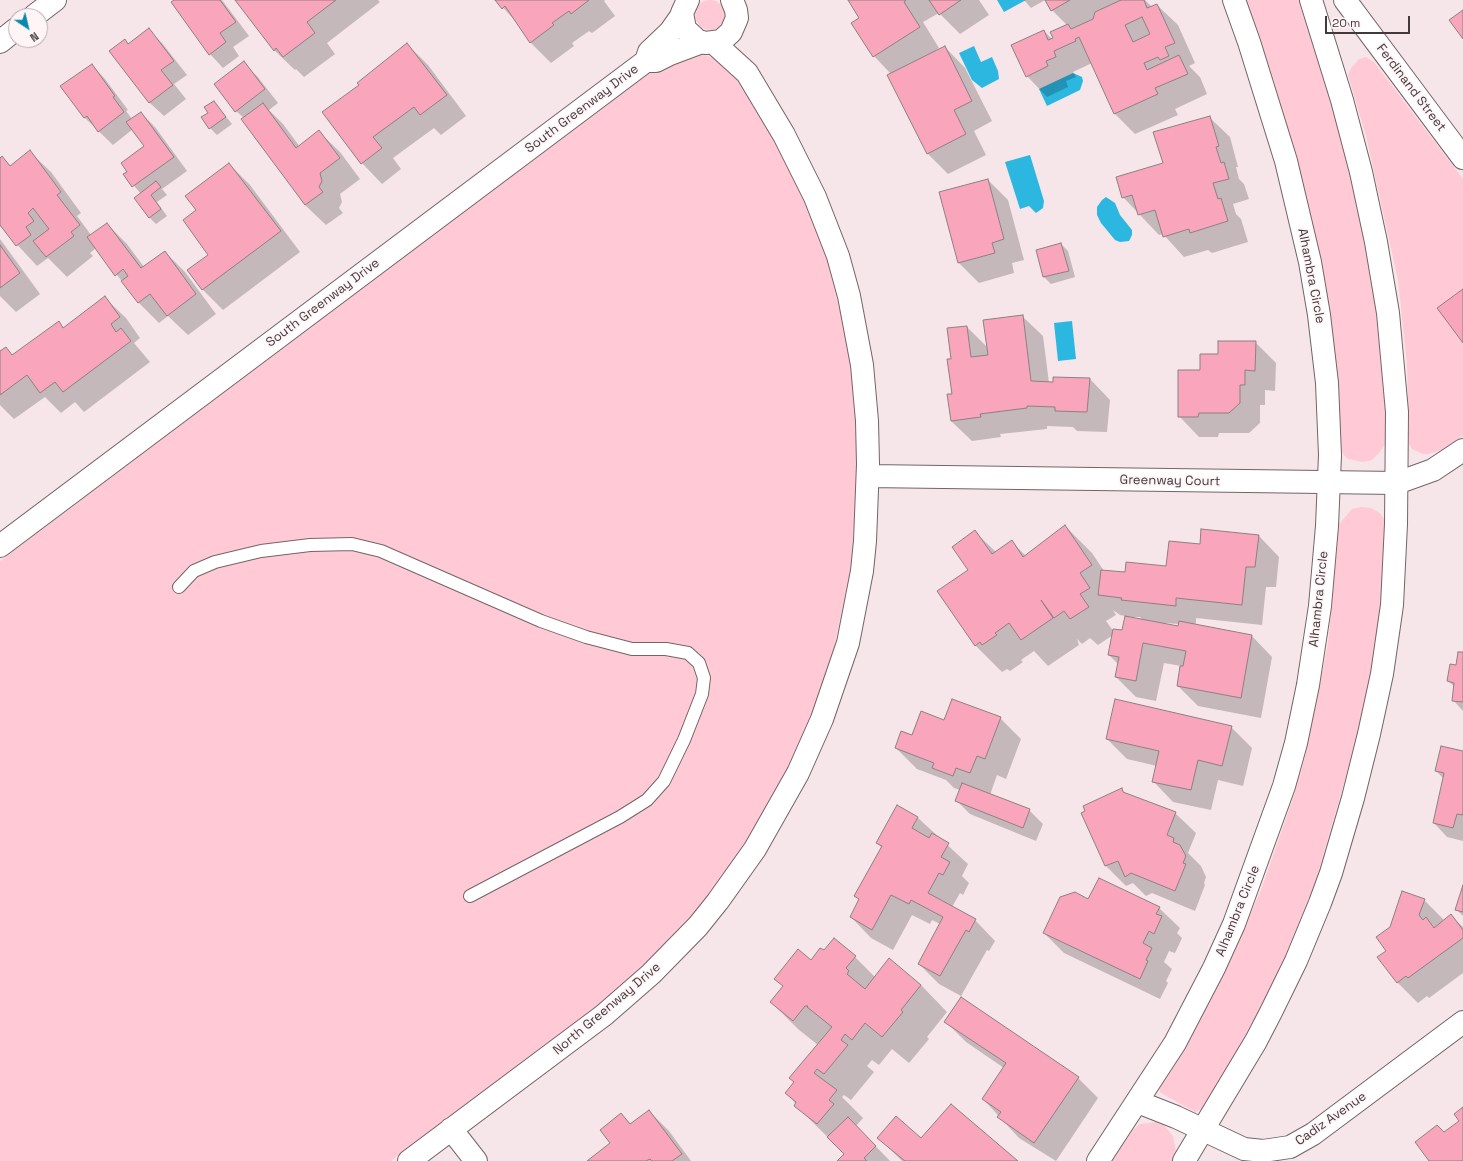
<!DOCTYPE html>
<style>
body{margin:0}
#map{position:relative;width:1463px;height:1161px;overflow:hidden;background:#f6e6e9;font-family:"Space Grotesk",sans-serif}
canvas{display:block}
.north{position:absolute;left:8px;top:8px;width:40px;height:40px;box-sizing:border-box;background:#fff5f7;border:1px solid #b3aaac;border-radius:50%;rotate:145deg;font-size:11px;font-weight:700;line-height:16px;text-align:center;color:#403a3b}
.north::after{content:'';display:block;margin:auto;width:14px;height:18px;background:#0888aa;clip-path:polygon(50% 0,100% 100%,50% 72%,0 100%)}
.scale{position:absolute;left:1325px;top:16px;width:85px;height:18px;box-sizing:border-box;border:2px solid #403a3b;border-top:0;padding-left:5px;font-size:12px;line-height:14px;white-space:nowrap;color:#403a3b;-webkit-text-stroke:3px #fff5f7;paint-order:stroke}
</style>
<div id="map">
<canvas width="1463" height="1161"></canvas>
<div class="north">N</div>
<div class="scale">20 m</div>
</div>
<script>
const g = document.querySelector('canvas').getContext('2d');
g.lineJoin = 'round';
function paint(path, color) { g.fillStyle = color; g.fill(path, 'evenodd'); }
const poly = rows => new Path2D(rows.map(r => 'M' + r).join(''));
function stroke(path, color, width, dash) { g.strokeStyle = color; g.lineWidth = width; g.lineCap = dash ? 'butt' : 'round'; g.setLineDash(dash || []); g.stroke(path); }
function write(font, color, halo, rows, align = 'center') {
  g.font = font + ' "Space Grotesk",sans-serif'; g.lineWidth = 3.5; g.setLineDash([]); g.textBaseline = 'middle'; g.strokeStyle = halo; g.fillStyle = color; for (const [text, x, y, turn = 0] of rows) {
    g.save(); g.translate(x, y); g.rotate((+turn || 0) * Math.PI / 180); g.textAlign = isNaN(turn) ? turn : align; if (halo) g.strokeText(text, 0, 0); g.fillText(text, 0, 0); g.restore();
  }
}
paint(poly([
 '695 15a15 15 0 1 1 30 0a15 15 0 1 1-30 0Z',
 [1245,0,1301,0,1315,40,1356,194,1381,325,1388,428,1386,443,1380,452,1372,460,1363,462,1348,459,1343,454,1341,447,1337,396,1309,210,1281,107],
 [702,54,716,59,728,68,743,86,793,173,824,248,847,338,857,418,858,473,851,567,830,666,816,708,796,756,758,825,712,893,656,955,616,991,391,1161,0,1161,0,561,653,69,693,55],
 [1366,57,1374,62,1463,179,1463,436,1441,450,1429,454,1423,454,1412,449,1409,444,1407,365,1398,280,1366,136,1348,75,1351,68,1359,59],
 [1361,507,1371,508,1380,513,1385,520,1383,586,1375,651,1362,721,1317,876,1296,934,1275,980,1217,1088,1202,1109,1195,1112,1161,1093,1159,1089,1174,1067,1203,1014,1230,960,1261,890,1293,798,1305,757,1328,643,1339,524,1352,509],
 [1156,1122,1164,1125,1173,1136,1176,1151,1172,1161,1112,1161,1133,1130,1140,1124]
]), '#ffcad6');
paint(poly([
 [997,0,1026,0,1004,12],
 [974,46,981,62,992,57,998,71,999,79,982,88,972,80,959,53],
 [1073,73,1082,77,1083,81,1080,90,1047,106,1039,89],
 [1030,155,1044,201,1043,208,1036,213,1029,206,1020,209,1005,162],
 [1106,197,1115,203,1120,215,1132,230,1132,235,1129,241,1120,242,1115,240,1101,223,1097,215,1097,207,1102,200],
 [1072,321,1076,359,1058,361,1054,323]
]), '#2cb7e1');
paint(poly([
 [176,0,222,0,249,36,233,47,239,56,223,68,210,54],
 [236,0,378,0,380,2,327,43,335,54,304,77,296,69,295,70,274,50],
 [496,0,605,0,604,1,615,16,592,33,589,31,572,43,574,46,551,63,531,43,519,25],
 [850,0,979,0,989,15,960,34,939,13,923,22,939,48,935,51,935,52,945,47,965,68,992,121,974,131,986,155,948,174,927,153,891,74,874,56,861,19],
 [1024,0,1045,0,1031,8],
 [1046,0,1145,0,1152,7,1157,5,1178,25,1195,63,1189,66,1200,77,1207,94,1175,109,1178,115,1135,134,1115,114,1092,63,1073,72,1076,77,1066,81,1068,87,1047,97,1027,76,1044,31,1052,39,1067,25,1052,10],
 [149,30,162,43,187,75,174,84,186,99,164,116,150,103,111,51,125,40,129,44],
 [407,44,428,65,466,116,441,135,434,128,393,158,401,169,382,184,362,163,360,85],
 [243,63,257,76,278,103,269,110,283,124,300,147,319,132,340,152,360,179,340,194,342,202,339,208,343,213,326,225,305,205,244,118,236,111],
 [92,65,105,79,128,110,126,111,132,119,141,113,155,127,187,171,162,189,167,195,157,202,167,216,156,224,150,218,141,194,125,175,146,147,133,129,113,145,85,118,62,86],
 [214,102,232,124,217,135,210,128,210,113],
 [1209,117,1230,137,1238,167,1236,167,1239,179,1244,184,1249,199,1233,204,1236,214,1241,219,1248,242,1212,253,1208,250,1184,257,1163,234,1159,235,1123,197,1164,164],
 [30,152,51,172,81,213,77,216,91,235,107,224,127,244,144,267,165,252,185,272,216,314,188,335,168,316,159,323,139,303,96,248,90,253,93,256,67,277,48,258,37,266,0,226,0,159,2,157,11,166],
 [229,164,250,185,300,252,223,310,202,289,210,255,197,211],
 [988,180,1008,200,1024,260,1012,263,1014,273,979,283,959,263],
 [0,239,40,294,16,312,0,296],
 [1061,244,1068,251,1075,277,1051,284,1044,277,1037,250],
 [105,298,126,318,140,338,134,343,150,362,84,412,75,402,61,413,45,397,14,419,0,405,0,353,6,348,13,356,59,322,64,328],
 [1022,316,1043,336,1049,383,1090,379,1110,400,1107,432,1077,431,1073,427,1047,426,1047,429,1000,434,1001,437,972,441,951,421,952,360,967,327,988,348],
 [1255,342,1276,363,1275,391,1265,390,1265,405,1260,405,1260,423,1249,433,1219,433,1218,437,1199,437,1179,416,1201,371,1219,355],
 [1065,526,1092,553,1104,571,1126,574,1167,567,1201,545,1259,536,1279,557,1276,587,1266,587,1262,625,1196,618,1196,625,1252,636,1272,657,1261,718,1198,706,1178,686,1181,666,1164,663,1156,701,1136,697,1116,677,1118,664,1109,655,1113,635,1098,645,1090,638,1082,644,1077,639,1079,645,1048,666,1034,651,1021,660,1023,662,1010,671,1007,669,1002,672,976,646,938,592,969,570,975,532,996,552,1011,541,1026,556],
 [1113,610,1120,615,1126,616,1123,632,1114,632,1106,621,1116,615],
 [1134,617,1140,617,1143,620,1134,618],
 [1165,623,1179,624,1179,627,1165,624],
 [1463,653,1463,711,1453,700,1455,687,1448,681],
 [1000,718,1021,739,1006,779,997,775,990,795,1029,810,1043,824,1036,841,970,814,956,800,960,790,954,788,946,780,917,769,896,748,913,737,944,721],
 [1231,727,1252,748,1243,786,1218,780,1211,810,1173,802,1153,781,1157,766,1127,759,1107,739],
 [1463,752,1463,841,1447,837,1434,823,1444,779,1436,771],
 [1122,790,1127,795,1175,813,1196,833,1188,853,1201,866,1206,877,1204,883,1205,885,1195,911,1152,893,1146,896,1133,883,1126,886,1106,866,1082,814],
 [917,817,968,864,962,876,969,883,963,895,960,893,952,907,975,920,995,941,989,951,987,950,961,996,939,984,919,964,940,924,932,920,930,924,912,915,893,950,871,938,851,917,860,900,855,896,882,848,877,843],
 [1099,879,1159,908,1180,928,1177,933,1182,938,1175,953,1169,951,1164,962,1172,969,1166,981,1168,983,1160,999,1064,953,1044,933,1089,900],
 [1463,888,1463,916,1456,909],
 [1424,900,1445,921,1451,916,1463,927,1463,973,1429,998,1427,996,1418,1003,1397,982,1387,951],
 [855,957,875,977,921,985,947,1012,927,1037,929,1039,909,1063,892,1049,879,1065,872,1060,867,1066,874,1072,851,1100,844,1095,842,1097,863,1118,856,1126,890,1161,838,1161,845,1154,795,1105,796,1104,786,1093,818,1045,798,1029,771,1002,784,987,775,979,812,961],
 [945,1021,1078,1078,1098,1098,1056,1161,1019,1138,983,1099,1004,1068,966,1042],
 [649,1111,669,1131,691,1161,589,1161,612,1144,621,1115,631,1124],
 [879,1138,1016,1161,902,1161]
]), '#0003');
const building = poly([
 [174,0,220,0,236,22,220,33,226,42,209,55,171,2,174,0],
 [235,0,336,0,307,22,315,33,283,57,276,48,274,51,235,0],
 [495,0,589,0,571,14,569,11,552,23,554,25,530,43,505,6,502,9,495,0],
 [848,0,906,0,904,2,920,27,873,57,851,23,859,18,848,0],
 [929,0,961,0,939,15,929,0],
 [1045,0,1070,0,1051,11,1045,0],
 [1121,0,1144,0,1147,8,1157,4,1175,43,1165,47,1169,56,1160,60,1158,57,1144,63,1147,70,1179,55,1188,74,1155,88,1158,94,1114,114,1079,37,1075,39,1076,41,1054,51,1056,57,1046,61,1048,66,1026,77,1011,45,1044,30,1048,40,1053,38,1050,32,1068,24,1071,29,1091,20,1093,19,1095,12,1121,0],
 [1142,17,1150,34,1133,42,1125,25,1142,17],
 [1463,10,1463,39,1449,20,1463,10],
 [149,28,174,61,161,70,173,85,149,103,109,51,125,39,128,44,149,28],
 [407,43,447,95,420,115,414,107,373,137,382,148,361,164,322,112,359,85,357,83,407,43],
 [945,46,972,101,954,110,966,134,927,154,887,75,945,46],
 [244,61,265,89,235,112,214,84,244,61],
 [92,64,115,96,113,97,124,112,98,132,87,116,84,118,60,86,92,64],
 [214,101,226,117,209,129,201,117,208,113,204,107,214,101],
 [263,103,296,148,319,130,340,158,320,173,322,181,319,187,323,192,305,205,241,119,263,103],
 [141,112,174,157,132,187,123,174,127,172,121,163,144,146,126,122,141,112],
 [1210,116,1219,146,1216,147,1221,163,1224,162,1229,179,1213,183,1218,199,1221,198,1228,221,1190,233,1189,229,1163,237,1155,210,1138,215,1132,195,1122,198,1116,177,1163,163,1153,132,1210,116],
 [30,150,61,192,57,195,80,225,71,232,74,236,46,257,33,241,49,229,33,208,28,213,34,221,26,227,31,235,16,246,0,225,0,158,2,156,10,166,30,150],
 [229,163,281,231,202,290,187,270,208,255,183,220,196,210,185,196,229,163],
 [988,179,1004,239,992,243,995,253,958,263,939,192,988,179],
 [156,181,161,187,151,195,161,209,149,218,134,198,156,181],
 [107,223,141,268,165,251,196,294,167,316,150,294,138,303,121,281,128,276,123,269,115,276,87,237,107,223],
 [1061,243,1069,271,1043,277,1036,250,1061,243],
 [0,245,20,273,0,288,0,245],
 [1463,289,1463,343,1437,308,1463,289],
 [105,296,120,317,111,324,116,332,121,328,131,341,63,392,55,382,40,393,27,375,0,395,0,351,6,347,12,355,59,321,63,328,105,296],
 [1023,315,1031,381,1053,382,1053,377,1090,378,1087,412,1055,411,1055,407,1027,406,1027,408,980,414,981,417,951,421,947,394,952,394,947,359,951,359,947,328,967,326,971,357,988,355,983,320,1023,315],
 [1218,341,1256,341,1255,371,1245,370,1245,385,1240,385,1240,403,1229,413,1199,413,1198,417,1178,417,1178,370,1200,370,1200,354,1218,354,1218,341],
 [1065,525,1092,565,1080,573,1090,588,1080,594,1089,607,1070,619,1064,611,1054,618,1041,600,1053,618,1021,640,1009,623,995,633,997,635,982,645,980,642,975,646,937,591,968,570,952,547,975,530,992,554,1012,540,1023,557,1065,525],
 [1201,529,1259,535,1255,567,1246,567,1242,605,1176,598,1176,606,1121,600,1122,598,1098,595,1101,570,1125,572,1126,562,1166,566,1169,541,1200,544,1201,529],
 [1125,616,1178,626,1179,621,1252,635,1241,698,1177,686,1180,666,1183,666,1186,651,1143,643,1136,681,1115,677,1119,657,1108,655,1113,629,1122,630,1125,616],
 [1458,652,1463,652,1463,702,1452,701,1454,683,1447,681,1450,664,1456,665,1458,652],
 [952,699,1001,717,985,759,977,756,970,773,956,768,953,776,932,768,934,763,895,748,901,731,912,735,921,711,944,720,952,699],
 [1115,699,1232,726,1222,766,1198,760,1191,790,1152,782,1159,751,1106,739,1115,699],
 [1441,746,1463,751,1463,815,1457,814,1453,828,1433,823,1444,773,1435,771,1441,746],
 [962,783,1030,809,1023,828,955,801,962,783],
 [1122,788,1123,792,1176,812,1167,835,1174,838,1173,842,1180,845,1186,856,1183,863,1186,864,1175,891,1131,873,1125,877,1118,861,1105,866,1081,813,1085,811,1083,806,1122,788],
 [897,805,918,817,912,828,929,838,932,833,949,843,941,857,950,862,943,875,939,873,928,893,976,919,969,932,966,930,940,976,918,964,943,917,911,900,909,904,891,895,872,930,850,917,859,899,854,896,882,846,876,843,897,805],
 [1099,878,1160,907,1156,914,1162,916,1154,934,1149,931,1143,943,1152,948,1146,960,1148,961,1140,979,1043,933,1060,897,1075,892,1088,899,1099,878],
 [1463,885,1463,912,1455,910,1463,885],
 [1402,891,1425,899,1419,915,1423,920,1426,917,1434,928,1451,914,1463,930,1463,938,1408,978,1406,976,1397,983,1377,957,1386,951,1376,937,1390,927,1402,891],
 [834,938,856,956,846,968,849,971,847,974,865,989,889,958,921,985,901,1010,903,1012,882,1037,865,1023,852,1040,845,1034,841,1040,848,1045,824,1074,817,1069,814,1073,837,1090,829,1100,834,1104,817,1124,794,1106,796,1102,785,1093,794,1082,789,1078,832,1027,807,1007,808,1006,805,1006,793,1021,770,1002,783,986,774,979,798,949,811,960,820,948,824,950,834,938],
 [961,997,1079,1077,1034,1143,997,1117,1001,1112,982,1099,1006,1063,944,1022,961,997],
 [951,1104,1018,1161,905,1161,877,1138,896,1116,921,1138,951,1104],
 [1463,1107,1463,1161,1429,1161,1415,1142,1437,1125,1444,1132,1459,1121,1454,1114,1463,1107],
 [649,1110,682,1154,672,1161,652,1161,650,1159,646,1161,587,1161,610,1143,600,1130,621,1113,630,1124,649,1110],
 [848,1117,876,1146,864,1158,867,1161,837,1161,844,1154,827,1137,848,1117]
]);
paint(building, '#f9a6bc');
stroke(building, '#8d7f82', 1);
const service = poly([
 [179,587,194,571,215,562,261,551,310,545,352,544,381,551,541,621,586,637,632,649,666,649,688,653,699,663,704,678,702,694,684,740,664,781,647,800,620,817,470,896]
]);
const minor = poly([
 [688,0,682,13,685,29,698,41,706,43,721,41,731,32,737,18,736,10,732,0],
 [1345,0,1463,158],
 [34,16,55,0],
 [0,42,16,29],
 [646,61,656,61,670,54,702,42],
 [868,476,1397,483,1433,470,1463,450],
 [0,546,646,61,649,52,670,32,682,15],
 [1138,1102,1176,1117,1244,1149,1263,1151,1290,1147,1313,1134,1463,1022],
 [451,1129,476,1161],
 [409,1161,604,1015,651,974,698,926,718,901,755,849,798,773,822,719,848,643,862,571,865,541,868,464,867,421,862,365,849,296,838,256,815,197,784,135,747,73,714,43]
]);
const tertiary = poly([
 [1098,1161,1175,1043,1214,968,1234,924,1284,786,1296,743,1308,685,1320,606,1327,526,1330,455,1327,383,1319,315,1310,262,1286,161,1249,42,1234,0],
 [1184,1161,1256,1041,1271,1012,1296,961,1320,903,1331,873,1353,798,1369,734,1382,674,1392,605,1396,524,1397,412,1388,313,1376,242,1361,172,1342,100,1311,0]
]);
stroke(service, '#726467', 14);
stroke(minor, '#726467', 24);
stroke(tertiary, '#726467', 24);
stroke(service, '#fff', 12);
stroke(minor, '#fff', 22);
stroke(tertiary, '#fff', 22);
write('13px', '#403a3b', '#fff5f7', [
 ["Ferdinand Street",1411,88,53],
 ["South Greenway Drive",582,109,-37],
 ["Alhambra Circle",1311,276,79],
 ["South Greenway Drive",323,303,-37],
 ["Greenway Court",1170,481,1],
 ["Alhambra Circle",1319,599,-84],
 ["Alhambra Circle",1238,911,-68],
 ["North Greenway Drive",607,1009,-40],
 ["Cadiz Avenue",1331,1119,-35]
]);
</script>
